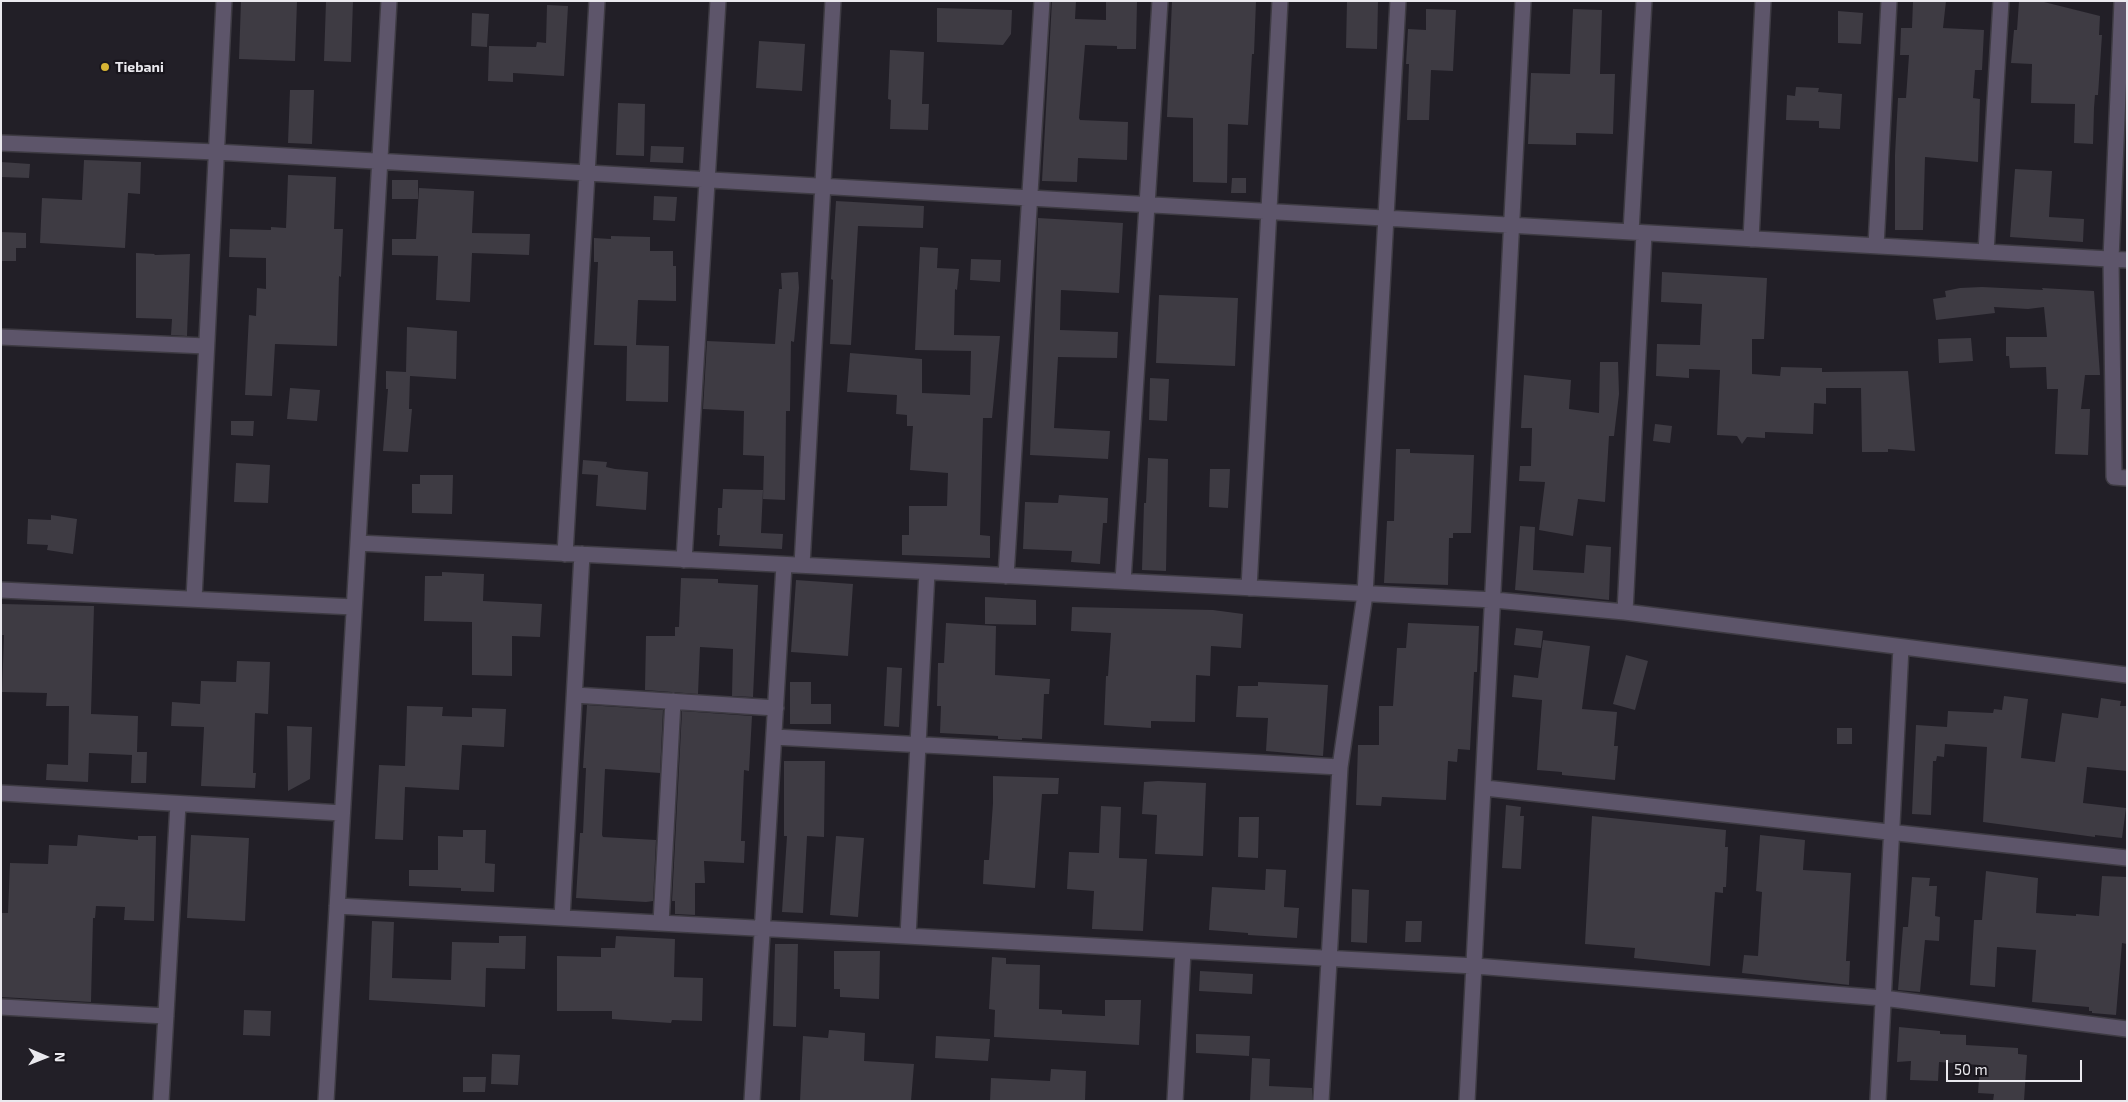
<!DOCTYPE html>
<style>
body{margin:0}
#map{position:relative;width:2128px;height:1102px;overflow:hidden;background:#221f27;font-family:"Exo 2",sans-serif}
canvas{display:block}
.frame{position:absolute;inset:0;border:2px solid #eae9ee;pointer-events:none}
.north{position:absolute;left:20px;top:1032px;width:50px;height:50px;-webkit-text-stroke:4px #19161d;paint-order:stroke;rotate:91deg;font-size:14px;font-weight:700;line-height:20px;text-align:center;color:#eae9ee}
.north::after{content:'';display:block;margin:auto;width:18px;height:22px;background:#eae9ee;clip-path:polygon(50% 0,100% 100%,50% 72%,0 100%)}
.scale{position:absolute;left:1946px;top:1060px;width:136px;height:22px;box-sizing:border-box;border:2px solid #eae9ee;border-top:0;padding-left:6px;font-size:15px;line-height:18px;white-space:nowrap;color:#eae9ee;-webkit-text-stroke:4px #19161d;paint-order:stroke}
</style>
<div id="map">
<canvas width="2128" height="1102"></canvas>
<div class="frame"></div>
<div class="north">N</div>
<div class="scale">50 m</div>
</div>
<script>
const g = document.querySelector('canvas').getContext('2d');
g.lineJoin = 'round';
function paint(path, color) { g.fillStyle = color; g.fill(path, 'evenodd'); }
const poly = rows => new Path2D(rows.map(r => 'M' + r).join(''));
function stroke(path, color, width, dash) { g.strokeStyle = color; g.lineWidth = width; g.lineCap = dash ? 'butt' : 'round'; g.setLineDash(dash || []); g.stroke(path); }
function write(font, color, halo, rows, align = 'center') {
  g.font = font + ' "Exo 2",sans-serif'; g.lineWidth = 4.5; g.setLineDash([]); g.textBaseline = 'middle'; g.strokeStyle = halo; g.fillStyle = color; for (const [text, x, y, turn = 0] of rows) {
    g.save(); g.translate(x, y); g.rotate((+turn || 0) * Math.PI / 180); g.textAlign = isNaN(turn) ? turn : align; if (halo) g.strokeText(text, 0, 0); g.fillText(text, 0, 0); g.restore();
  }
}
paint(poly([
 [241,1,297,1,295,61,239,59],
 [326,1,353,1,351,62,324,61],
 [1052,1,1076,1,1075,19,1106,20,1106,1,1137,1,1136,49,1117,49,1117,46,1085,45,1079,118,1080,120,1128,122,1127,160,1078,158,1077,182,1042,181],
 [1172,1,1256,1,1254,54,1252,54,1248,125,1228,124,1227,183,1193,182,1193,118,1167,117],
 [1347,1,1378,1,1377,49,1346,48],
 [1913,1,1946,1,1943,28,1984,30,1982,70,1975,70,1973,98,1980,99,1978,162,1925,157,1923,230,1895,230,1895,155,1898,98,1906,98,1909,55,1900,55,1901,28,1912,28],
 [2019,1,2040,1,2100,16,2099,35,2102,35,2098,95,2095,95,2094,108,2093,144,2074,143,2075,104,2031,103,2032,64,2011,63,2014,30,2017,30],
 [547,5,568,6,564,76,513,73,513,82,488,81,489,46,536,47,537,42,546,43],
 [937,8,1012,10,1011,34,1003,45,937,42],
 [1426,9,1456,10,1453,71,1431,70,1429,120,1407,120,1409,64,1406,64,1408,29,1426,30],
 [1573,9,1602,10,1600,74,1615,74,1613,134,1576,133,1576,145,1528,144,1531,73,1570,74],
 [1838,11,1863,13,1861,44,1838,43],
 [472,13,489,14,487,47,471,46],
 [759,41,805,44,802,91,756,88],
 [890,50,924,52,922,104,929,104,928,130,890,129,891,100,888,99],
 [1796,87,1819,88,1818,92,1842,94,1840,129,1819,128,1819,121,1786,120,1787,95,1795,96],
 [290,90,314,90,312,144,288,143],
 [618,103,645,104,644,156,616,155],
 [651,146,684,147,683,163,650,162],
 [84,160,141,162,140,194,128,193,125,248,40,243,42,198,82,200],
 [1,162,30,164,29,178,1,177],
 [2015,169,2052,171,2049,217,2084,219,2083,242,2010,237],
 [288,175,336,177,334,229,343,229,341,277,339,276,337,346,275,344,272,396,245,395,249,315,256,316,257,288,266,289,266,258,229,257,230,229,271,230,271,227,286,228],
 [1232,178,1246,178,1246,193,1231,193],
 [392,180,418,180,418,199,392,199],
 [419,188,474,191,472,233,530,234,529,255,472,253,470,302,436,300,438,256,392,255,392,239,416,239],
 [654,196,677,197,675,221,653,220],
 [836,201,924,206,923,228,858,226,851,345,830,344,833,280,831,279],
 [1038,218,1123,223,1119,293,1061,290,1060,330,1118,332,1117,358,1058,357,1054,428,1110,431,1108,459,1030,455],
 [1,232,26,233,26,248,16,248,16,261,1,261],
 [611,236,650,237,650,251,673,251,673,266,676,266,676,301,638,300,636,345,669,346,668,402,626,401,627,346,594,345,598,262,594,262,594,238,611,239],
 [920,247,938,248,937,268,959,269,957,290,955,289,954,335,1000,336,992,418,983,418,980,535,990,536,990,558,902,555,902,535,909,535,909,506,947,506,948,473,910,470,913,426,907,426,907,415,896,414,897,395,847,392,850,353,922,359,922,393,970,395,971,351,915,350],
 [136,253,155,254,154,255,190,254,187,336,171,335,172,319,136,318],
 [971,259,1001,260,1000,282,970,280],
 [798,272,799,288,794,342,791,341,790,411,786,411,785,500,763,499,764,456,743,455,744,411,703,409,707,341,775,344,779,289,782,289,781,273],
 [1662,272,1767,278,1764,339,1752,339,1752,374,1780,376,1781,367,1822,368,1822,372,1908,371,1915,451,1888,449,1888,452,1862,452,1861,388,1826,388,1826,404,1814,403,1813,434,1765,432,1765,438,1747,437,1742,444,1737,436,1717,435,1720,370,1689,369,1689,378,1656,376,1657,344,1700,345,1702,304,1661,302],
 [1982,287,2043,290,2042,288,2094,291,2100,375,2085,375,2081,409,2090,409,2088,455,2055,454,2058,389,2047,389,2046,367,2010,368,2009,356,2006,356,2006,337,2047,337,2044,307,2028,309,1994,307,1995,313,1936,320,1933,299,1946,297,1945,291,1960,288],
 [1159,295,1238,298,1235,366,1156,363],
 [407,327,457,331,456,379,410,376,409,409,412,409,408,452,383,451,388,389,386,389,386,371,406,372],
 [1971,338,1973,361,1939,363,1938,339],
 [1600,362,1618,362,1619,394,1614,436,1609,436,1605,502,1578,499,1573,536,1539,530,1545,482,1519,481,1520,466,1531,466,1532,428,1521,428,1524,375,1571,380,1569,409,1599,413],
 [1150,378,1169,379,1167,421,1149,420],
 [290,388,320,390,317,421,287,419],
 [231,421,254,421,253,436,231,435],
 [1655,424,1672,426,1670,443,1653,441],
 [1396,449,1410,449,1410,453,1474,455,1471,533,1453,533,1453,538,1449,538,1448,585,1384,583,1387,521,1394,521],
 [1148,458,1168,459,1166,571,1142,570,1144,503,1146,503],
 [583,460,607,462,606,467,615,469,648,472,646,510,596,506,598,475,582,474],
 [236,463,270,465,268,503,234,502],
 [1210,469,1230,469,1228,508,1209,507],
 [420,475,453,475,452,514,412,513,412,484,420,484],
 [723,489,763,490,761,533,783,534,782,549,719,546,720,535,717,535,718,508,722,508],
 [1059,495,1108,498,1107,523,1103,523,1100,564,1071,562,1072,551,1023,549,1025,502,1058,503],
 [51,515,77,519,73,554,47,550,48,545,27,544,28,519,51,520],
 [1520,526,1535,527,1533,570,1584,573,1586,545,1611,547,1609,600,1515,590],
 [442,572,484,574,483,601,542,604,540,637,512,636,512,676,472,675,472,622,424,621,425,576,442,576],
 [681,578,718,579,718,583,758,585,753,697,732,696,733,649,700,647,698,694,645,690,646,636,675,636,675,627,679,627],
 [796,580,853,584,848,656,791,652],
 [985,597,1036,600,1036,625,985,624],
 [1,604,94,606,91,714,138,716,137,752,147,752,146,783,131,783,132,755,89,753,88,782,46,780,47,764,68,765,69,706,46,706,47,693,2,692,4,635,1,635],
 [1072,607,1213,610,1243,614,1241,648,1211,646,1210,676,1196,675,1195,722,1151,721,1151,728,1104,725,1106,676,1108,676,1111,633,1071,631],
 [946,623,996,626,995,675,1050,679,1049,694,1044,694,1042,739,1022,738,1022,740,998,739,998,736,940,733,941,706,937,706,938,663,944,663],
 [1408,623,1479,626,1477,672,1474,672,1470,750,1458,749,1457,762,1448,761,1446,800,1382,797,1381,806,1356,805,1358,745,1379,745,1379,706,1393,706,1397,648,1406,648],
 [1516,628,1543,631,1541,648,1514,645],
 [1543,640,1590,646,1582,709,1617,712,1614,746,1618,746,1615,780,1562,775,1562,772,1537,770,1542,700,1512,697,1514,675,1538,678],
 [1626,655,1648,661,1635,710,1613,704],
 [237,661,270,662,268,714,255,713,253,773,256,773,255,788,201,786,204,727,171,726,172,702,200,704,201,681,236,682],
 [887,667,902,668,899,727,884,726],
 [790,682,811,682,811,704,831,704,831,724,790,724],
 [1258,682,1328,685,1323,756,1266,751,1268,718,1236,717,1238,686,1258,686],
 [2004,696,2028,699,2021,758,2055,762,2062,713,2098,718,2101,698,2121,701,2120,706,2127,706,2127,771,2087,767,2083,803,2126,808,2122,838,2095,835,2095,837,1983,822,1987,747,1945,744,1944,757,1937,756,1936,761,1933,761,1931,815,1912,814,1916,725,1947,727,1948,711,1993,713,1994,709,2002,710],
 [587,705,663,710,660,773,605,769,602,835,603,837,656,840,653,901,646,902,576,898,580,833,583,833,586,768,583,768],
 [407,706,443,707,442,716,472,717,472,708,506,709,504,747,462,745,459,790,405,787,403,840,375,839,379,765,405,766],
 [682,711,752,716,749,771,744,770,741,841,745,841,744,863,704,861,705,883,695,883,695,915,675,914,675,901,672,901],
 [287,726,312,727,310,779,288,791],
 [1837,728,1852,728,1852,744,1837,744],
 [784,761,825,761,824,837,807,836,803,913,782,912,787,836,784,836],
 [993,776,1059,778,1058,794,1042,794,1035,888,983,884,984,860,989,860,993,803],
 [1158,781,1206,783,1203,856,1155,854,1157,815,1142,814,1144,782],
 [1506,805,1521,807,1520,816,1524,816,1521,869,1502,868],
 [1101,806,1121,807,1119,858,1147,859,1143,931,1092,929,1094,891,1067,889,1069,852,1099,853],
 [1592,816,1726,830,1725,847,1728,847,1726,887,1723,887,1723,893,1715,892,1710,966,1634,958,1635,948,1585,944],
 [1239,817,1259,817,1258,858,1238,857],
 [463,830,486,830,485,863,495,864,494,892,461,891,461,888,409,886,409,870,438,870,438,836,463,837],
 [78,835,138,840,138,836,156,836,154,921,124,920,125,907,96,906,95,918,93,918,91,1002,1,997,1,913,8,913,10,863,48,864,49,845,77,846],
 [191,835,249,838,245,921,187,918],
 [1760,835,1805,840,1803,870,1851,873,1846,961,1850,961,1849,985,1742,973,1744,955,1758,956,1762,892,1756,891],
 [836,836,864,838,858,917,830,915],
 [1266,869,1286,870,1284,907,1299,908,1297,938,1248,935,1248,933,1209,930,1212,887,1265,890],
 [1986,871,2038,878,2036,913,2076,916,2076,914,2099,916,2102,876,2127,877,2127,944,2122,943,2116,1015,2092,1013,2092,1011,2089,1011,2089,1007,2032,1002,2036,950,1997,947,1995,987,1970,985,1974,920,1982,920],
 [1912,877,1930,878,1929,886,1937,886,1935,916,1940,917,1939,941,1925,940,1920,992,1898,990,1903,927,1908,927],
 [1352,889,1369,890,1367,943,1351,942],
 [372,921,394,922,392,978,451,980,452,942,499,943,499,936,526,936,525,969,486,968,485,1007,369,1000],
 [1406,921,1422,921,1421,942,1405,942],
 [616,936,675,939,674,977,703,978,702,1021,672,1020,671,1023,612,1019,612,1011,557,1011,557,956,601,957,601,948,615,948],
 [775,944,798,944,796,1027,773,1026],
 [834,951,880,951,879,999,840,997,840,989,834,989],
 [992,957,1006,958,1006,964,1040,965,1039,1009,1062,1010,1062,1014,1105,1016,1105,1000,1141,1000,1139,1045,994,1037,995,1010,989,1009],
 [1200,971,1253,974,1252,994,1199,991],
 [244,1010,271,1011,270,1036,243,1035],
 [1899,1027,1940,1031,1940,1034,1966,1035,1966,1045,2018,1048,2018,1054,2027,1055,2024,1101,1993,1101,1994,1094,1978,1093,1980,1065,1939,1062,1938,1081,1910,1080,1911,1061,1897,1062],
 [829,1030,865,1033,864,1061,914,1064,911,1101,800,1101,803,1036,828,1038],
 [1196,1034,1250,1036,1249,1056,1196,1053],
 [936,1036,990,1039,988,1061,935,1058],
 [492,1054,520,1055,518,1085,491,1084],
 [1252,1058,1270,1059,1269,1086,1312,1088,1312,1101,1250,1101],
 [1051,1069,1086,1071,1085,1101,990,1101,991,1078,1050,1081],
 [463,1077,486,1077,485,1092,463,1092]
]), '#3e3b43');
const minor = poly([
 [2122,1,2111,259,2114,477,2127,478],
 [1,143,216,152,2127,260],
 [1631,232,1644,1],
 [1751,239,1763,1],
 [1876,246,1889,1],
 [1986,252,2001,1],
 [1,337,206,346],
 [358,543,1494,600,1625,612,2127,675],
 [565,554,597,1],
 [684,560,718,1],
 [802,565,833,1],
 [1006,576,1042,1],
 [1123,581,1160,1],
 [1249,588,1280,1],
 [1,590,354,607],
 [194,599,224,1],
 [1625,612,1644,233],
 [575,695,776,708],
 [774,737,1340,767],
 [1485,788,2127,858],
 [1,793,342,813],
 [337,906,1475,966,1883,998,2127,1029],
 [562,918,582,554],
 [661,923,673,701],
 [908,936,927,572],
 [1,1007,166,1016],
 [161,1101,178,804],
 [326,1101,389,1],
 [752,1101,784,565],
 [1175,1101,1183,951],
 [1321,1101,1340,767,1365,594,1398,1],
 [1467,1101,1523,1],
 [1878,1101,1901,647]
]);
stroke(minor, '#3e3b43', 18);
stroke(minor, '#5d556a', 15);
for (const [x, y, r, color] of [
 [105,67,5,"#d7b434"]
]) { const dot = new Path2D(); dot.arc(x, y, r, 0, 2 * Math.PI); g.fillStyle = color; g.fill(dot); stroke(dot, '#19161d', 2); }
write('bold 14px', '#eae9ee', '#19161d', [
 ["Tiebani",115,67]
], 'left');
</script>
